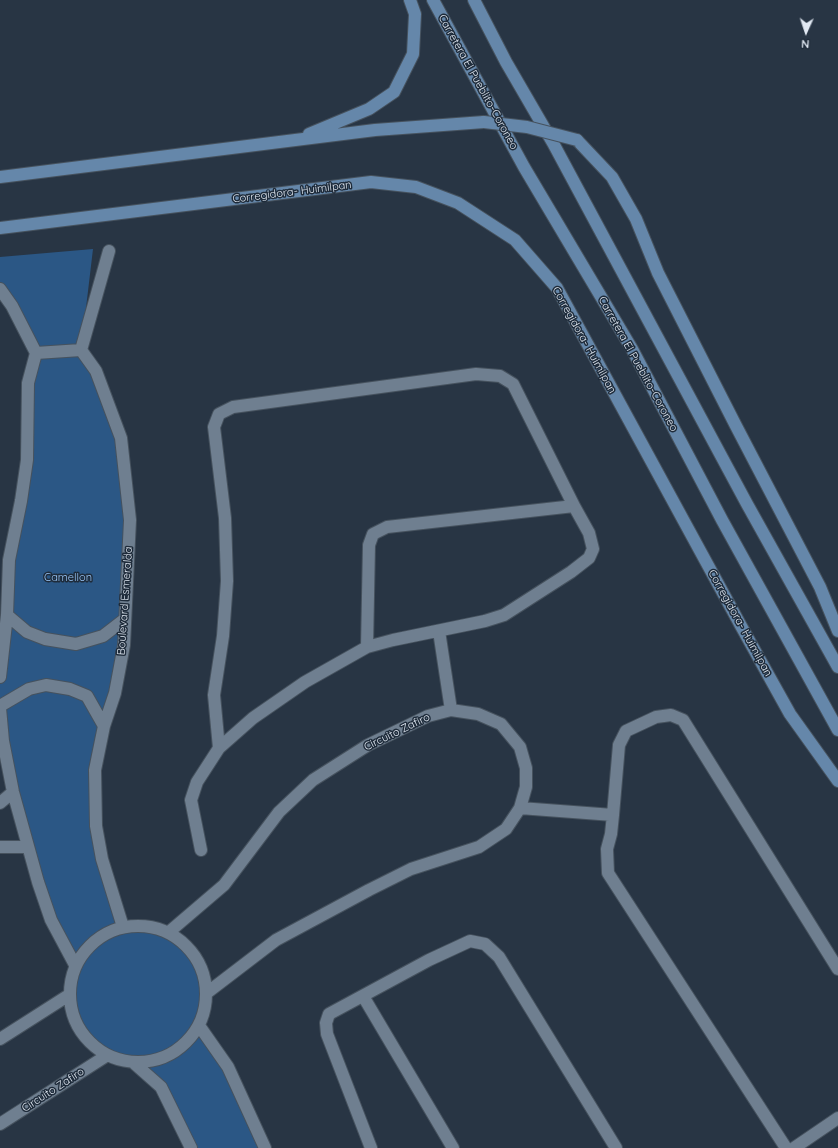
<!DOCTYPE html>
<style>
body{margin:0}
#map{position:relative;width:838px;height:1148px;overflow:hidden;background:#283544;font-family:Quicksand,sans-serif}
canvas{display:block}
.north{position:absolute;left:786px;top:12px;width:40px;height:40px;-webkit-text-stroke:3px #1e2b3a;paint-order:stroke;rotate:183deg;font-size:11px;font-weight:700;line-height:16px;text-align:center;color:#e1e9f3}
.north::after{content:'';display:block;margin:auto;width:14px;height:18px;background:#e1e9f3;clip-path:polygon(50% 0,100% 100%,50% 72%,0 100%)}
</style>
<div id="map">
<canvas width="838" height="1148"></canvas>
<div class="north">N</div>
</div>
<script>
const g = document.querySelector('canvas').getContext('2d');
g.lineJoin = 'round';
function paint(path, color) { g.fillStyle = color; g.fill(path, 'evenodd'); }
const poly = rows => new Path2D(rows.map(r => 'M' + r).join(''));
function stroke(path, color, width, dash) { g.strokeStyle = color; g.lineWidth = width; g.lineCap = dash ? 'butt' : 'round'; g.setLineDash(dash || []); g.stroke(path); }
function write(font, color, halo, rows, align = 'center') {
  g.font = font + ' Quicksand,sans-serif'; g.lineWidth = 3; g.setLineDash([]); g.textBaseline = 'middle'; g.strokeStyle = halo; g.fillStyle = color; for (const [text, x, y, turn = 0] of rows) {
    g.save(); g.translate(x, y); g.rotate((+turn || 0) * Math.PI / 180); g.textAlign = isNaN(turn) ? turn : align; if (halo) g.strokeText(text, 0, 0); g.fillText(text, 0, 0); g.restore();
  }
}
paint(poly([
 [93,249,81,350,121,438,130,520,124,645,104,726,96,826,122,923,150,926,169,932,197,957,208,992,200,1027,178,1050,200,1032,228,1067,265,1148,191,1148,161,1087,135,1064,106,1056,79,1031,69,995,75,965,38,882,0,708,0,677,36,354,0,289,0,257]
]), '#2b5785');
const street = poly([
 [0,289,12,306,36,353,28,383,27,460,21,501,9,560,7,615,0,677],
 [81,350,96,371,121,438,130,520,124,645,115,693,104,726,95,770,96,826,102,859,123,927],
 [81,350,109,251],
 [36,353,81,350],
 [7,615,27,632,45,639,76,644,103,636,125,619],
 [439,631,451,710],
 [367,647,369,545,373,534,387,527,574,506],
 [0,706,29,689,46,685,70,689,87,696,104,726],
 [0,708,3,741,13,792,38,882,51,920,75,965],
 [0,803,13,792],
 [520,808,613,815],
 [0,847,28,847],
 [201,850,191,800,197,782,219,748,253,718,305,682,367,647,393,640,485,621,504,615,571,572,589,558,593,549,589,533,574,506,513,384,500,376,476,374,233,407,219,414,214,427,225,518,227,581,223,636,214,695,219,748],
 '70 994a68 68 0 1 1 136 0a68 68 0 1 1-136 0Z',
 [169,932,224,885,279,812,313,780,368,745,428,716,451,710,478,714,501,724,520,747,526,768,526,787,520,808,506,829,479,847,411,869,369,890,276,940,208,992],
 [363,996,453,1148],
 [200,1027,228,1067,265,1148],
 [0,1039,69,995],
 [135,1064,161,1087,191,1148],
 [0,1124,106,1056],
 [371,1148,327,1034,326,1023,329,1014,429,960,470,941,485,944,499,957,616,1148],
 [786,1148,608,873,607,849,611,834,613,815,619,745,626,731,656,717,671,715,683,720,838,969],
 [794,1148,838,1118]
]);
const secondary = poly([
 [433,0,524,167,632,349,722,520,838,730],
 [474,0,506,62,553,143,747,504,838,667],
 [309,134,369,109,394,92,413,54,415,14,410,0],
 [577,140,612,177,636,219,658,273,735,424,820,587,838,631],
 [0,177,375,130,484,122],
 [0,228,371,182,416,187,458,203,515,240,557,288,741,626,790,714,838,781]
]);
stroke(street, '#46525e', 14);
stroke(secondary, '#46525e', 14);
stroke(street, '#6f7f90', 12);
stroke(secondary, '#6587aa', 12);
const secondaryBridge = poly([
 [484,122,527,127,577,140]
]);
stroke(secondaryBridge, '#46525e', 14, []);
stroke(secondaryBridge, '#6587aa', 12);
write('11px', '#e1e9f3', '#1e2b3a', [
 ["Carretera El Pueblito-Coroneo",478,82,61],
 ["Corregidora- Huimilpan",292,192,-7],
 ["Corregidora- Huimilpan",584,340,61],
 ["Carretera El Pueblito-Coroneo",638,364,61],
 ["Boulevard Esmeralda",125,601,-86],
 ["Corregidora- Huimilpan",740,623,61],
 ["Circuito Zafiro",397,732,-26],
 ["Circuito Zafiro",53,1090,-33]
]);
write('11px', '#99c6f8', '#1e2b3a', [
 ["Camellon",68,578]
]);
</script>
